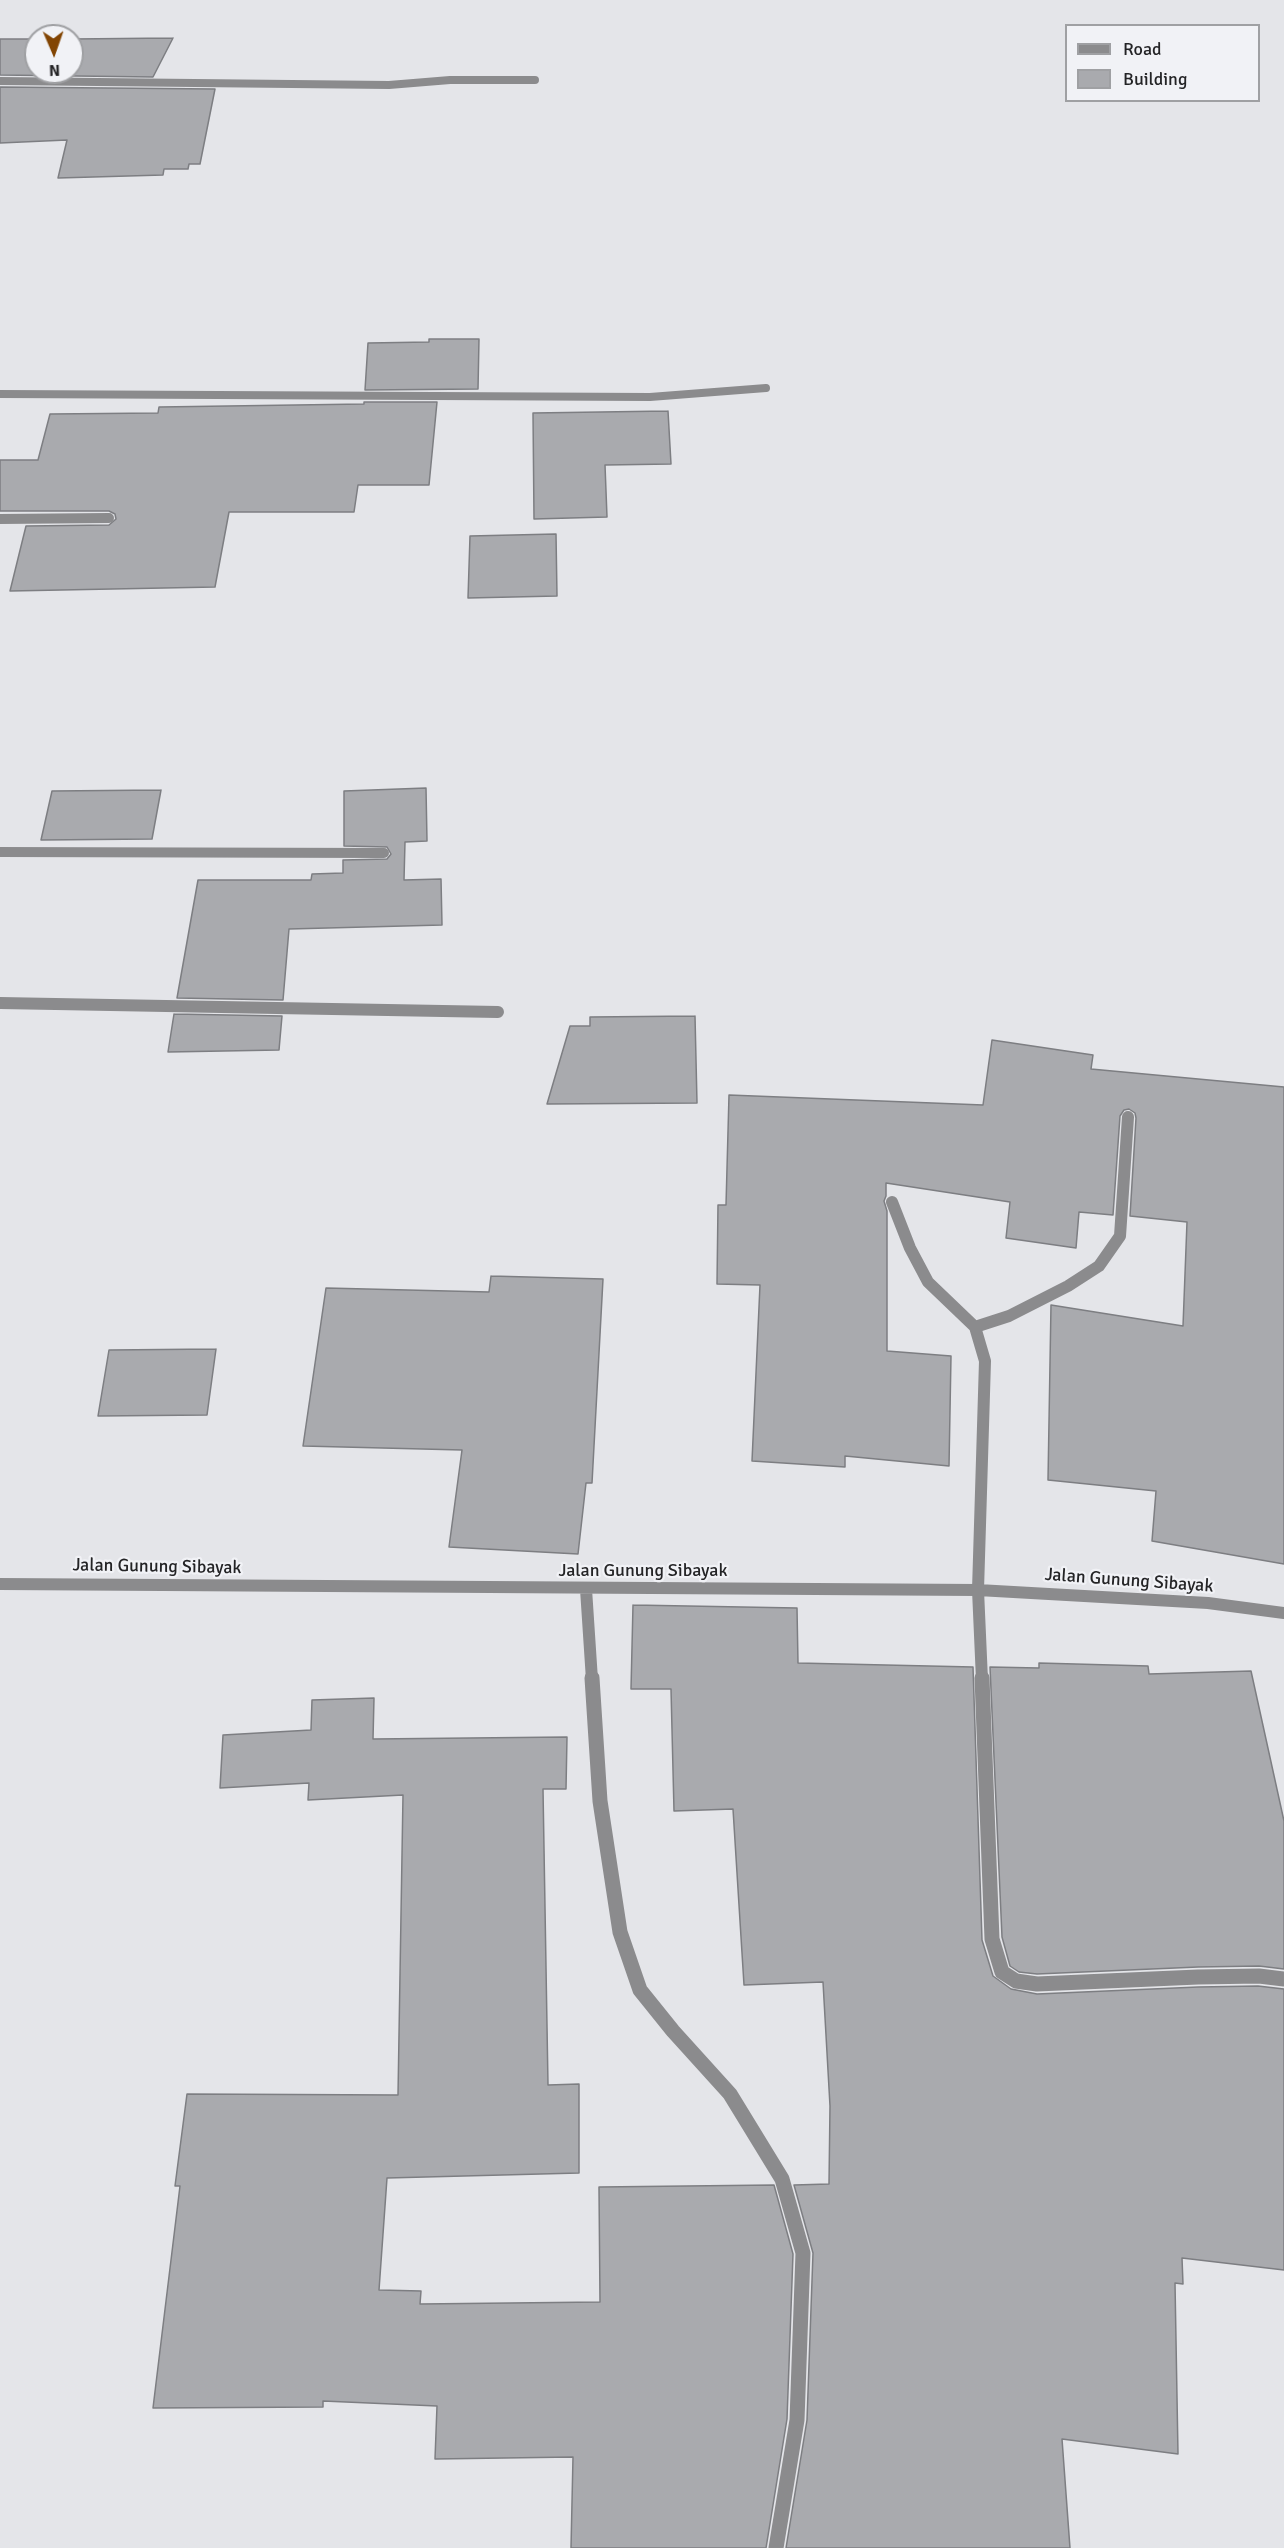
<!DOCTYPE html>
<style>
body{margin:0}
#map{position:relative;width:1284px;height:2548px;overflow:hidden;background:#e4e5e9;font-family:Signika,sans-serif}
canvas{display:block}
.legend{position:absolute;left:1065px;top:24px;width:195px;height:78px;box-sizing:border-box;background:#f1f2f6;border:2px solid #9fa0a3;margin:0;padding:8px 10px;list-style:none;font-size:18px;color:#242426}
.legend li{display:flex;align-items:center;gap:12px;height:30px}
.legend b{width:30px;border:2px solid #9fa0a3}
.north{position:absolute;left:24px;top:24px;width:60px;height:60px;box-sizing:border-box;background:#f1f2f6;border:2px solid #9fa0a3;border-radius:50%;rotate:178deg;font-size:16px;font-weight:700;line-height:24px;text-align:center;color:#242426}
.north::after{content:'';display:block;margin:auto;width:21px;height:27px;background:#824503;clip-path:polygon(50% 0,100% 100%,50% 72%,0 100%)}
</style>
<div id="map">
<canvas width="1284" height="2548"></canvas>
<ul class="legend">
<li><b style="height:8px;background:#8b8b8d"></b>Road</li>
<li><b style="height:16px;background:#a9aaae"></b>Building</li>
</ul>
<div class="north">N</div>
</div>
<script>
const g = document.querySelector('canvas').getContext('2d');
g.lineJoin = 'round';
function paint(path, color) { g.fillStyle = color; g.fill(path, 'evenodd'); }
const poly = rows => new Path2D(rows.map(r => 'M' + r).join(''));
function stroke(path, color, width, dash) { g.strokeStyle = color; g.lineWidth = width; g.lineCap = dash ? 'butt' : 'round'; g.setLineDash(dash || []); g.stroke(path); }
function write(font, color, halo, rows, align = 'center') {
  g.font = font + ' Signika,sans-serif'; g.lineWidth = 4.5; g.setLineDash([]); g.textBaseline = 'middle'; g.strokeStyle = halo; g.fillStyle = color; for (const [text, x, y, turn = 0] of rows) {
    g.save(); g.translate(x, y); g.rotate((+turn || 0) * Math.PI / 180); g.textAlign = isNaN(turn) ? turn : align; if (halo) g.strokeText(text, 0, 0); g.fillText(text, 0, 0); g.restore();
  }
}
const building = poly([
 [173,38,153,77,0,75,0,39,36,39,36,72,72,72,72,39,173,38],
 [0,87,215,89,200,164,189,164,188,169,164,169,163,175,58,178,67,140,0,143,0,87],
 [429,339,479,339,478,389,365,390,368,343,429,342,429,339],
 [364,402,437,402,429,485,358,485,354,512,229,512,215,587,10,591,26,526,109,525,116,519,115,514,109,511,0,511,0,460,38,460,50,414,158,413,159,407,364,404,364,402],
 [668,411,671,464,605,465,607,517,534,519,533,413,668,411],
 [556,534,557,596,468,598,470,536,556,534],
 [426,788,427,841,405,842,404,880,441,879,442,925,289,929,283,1000,177,998,198,880,311,880,312,874,343,873,343,860,387,859,391,854,387,847,344,846,344,791,426,788],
 [161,790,152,839,41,840,52,791,161,790],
 [174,1014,282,1016,279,1050,168,1052,174,1014],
 [695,1016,697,1103,547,1104,570,1026,590,1026,590,1017,695,1016],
 [992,1040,1093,1055,1091,1069,1284,1087,1284,1564,1152,1541,1156,1491,1048,1480,1051,1305,1183,1326,1187,1222,1130,1216,1136,1118,1135,1113,1129,1109,1124,1110,1120,1116,1113,1215,1079,1212,1076,1248,1006,1238,1010,1202,886,1183,886,1196,884,1201,887,1211,887,1351,951,1356,949,1466,845,1456,845,1467,752,1461,760,1285,717,1284,718,1205,726,1205,729,1095,983,1105,992,1040],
 [491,1276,603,1279,592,1483,586,1483,578,1554,449,1547,462,1450,303,1446,326,1288,489,1292,491,1276],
 [216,1349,207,1415,98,1416,109,1350,216,1349],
 [633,1605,797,1608,798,1663,973,1667,982,1940,993,1976,1011,1989,1037,1994,1198,1987,1258,1986,1284,1989,1284,2270,1182,2258,1183,2284,1175,2283,1178,2454,1062,2439,1070,2548,786,2548,807,2420,813,2253,794,2185,829,2184,830,2106,823,1982,744,1985,733,1809,674,1811,671,1689,631,1689,633,1605],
 [1039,1663,1148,1666,1149,1674,1251,1671,1284,1821,1284,1969,1259,1966,1198,1967,1037,1974,1019,1972,1010,1966,1002,1937,990,1667,1039,1668,1039,1663],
 [374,1698,373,1739,567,1737,566,1789,543,1789,548,2085,579,2084,579,2173,387,2178,379,2290,421,2291,420,2304,600,2302,599,2187,774,2185,793,2254,787,2419,766,2548,571,2548,573,2457,435,2459,437,2406,323,2401,323,2407,153,2408,180,2186,175,2186,187,2094,398,2095,403,1795,308,1800,309,1783,220,1788,223,1735,311,1730,312,1700,374,1698]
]);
paint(building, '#a9aaae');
stroke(building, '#7d7e82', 1.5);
stroke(poly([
 [0,81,389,85,450,80,535,80],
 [0,394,650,397,766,388]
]), '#8b8b8d', 8);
stroke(poly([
 [0,519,109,518],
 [0,852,384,853]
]), '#8b8b8d', 10);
stroke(poly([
 [0,1003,498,1012],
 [892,1202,910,1248,928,1282,975,1327,985,1361,978,1590,982,1680],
 [975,1327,1009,1316,1068,1286,1099,1266,1120,1236,1128,1117],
 [0,1584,978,1590,1208,1603,1284,1613],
 [586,1589,592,1680]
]), '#8b8b8d', 12);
stroke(poly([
 [592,1678,600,1801,620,1932,640,1990,673,2031,730,2094,782,2179,803,2253,797,2420,776,2548],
 [982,1678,992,1939,1002,1972,1016,1981,1037,1984,1198,1977,1259,1976,1284,1979]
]), '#8b8b8d', 15);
write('18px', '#242426', '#f1f2f6', [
 ["Jalan Gunung Sibayak",157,1567,1],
 ["Jalan Gunung Sibayak",643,1571],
 ["Jalan Gunung Sibayak",1129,1581,4]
]);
</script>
